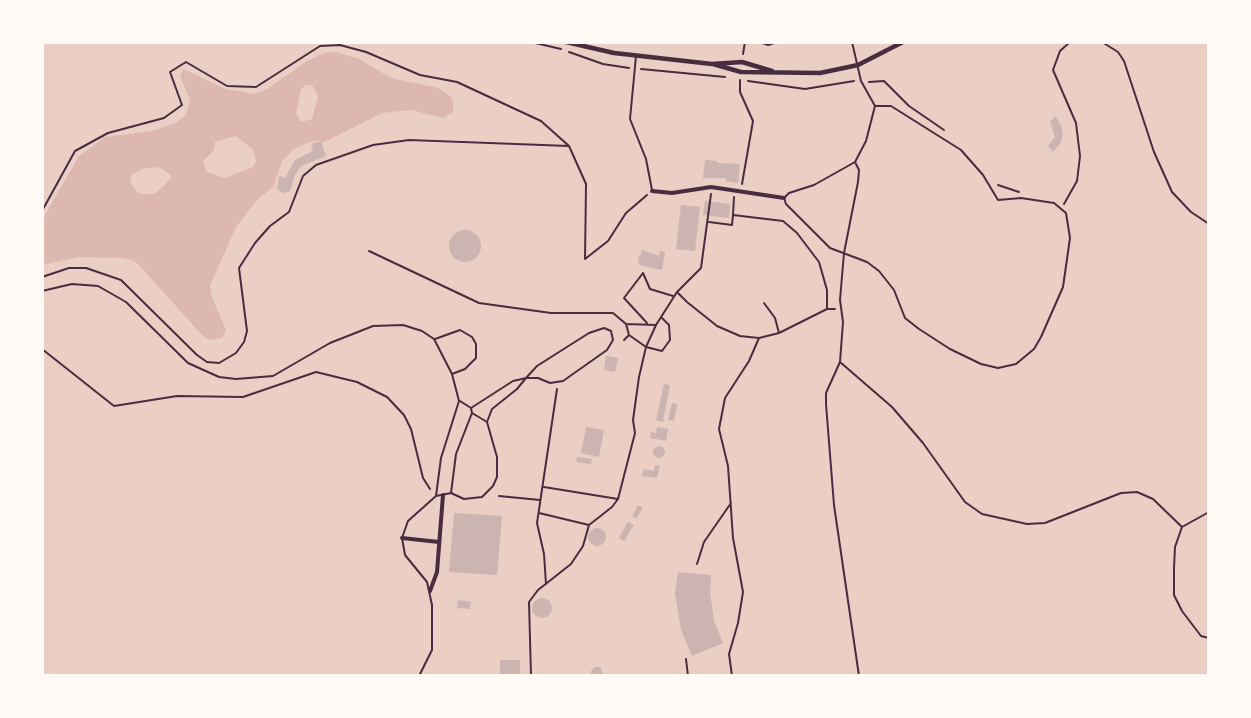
<!DOCTYPE html>
<style>
body{margin:0}
#map{position:relative;width:1251px;height:718px;overflow:hidden;background:#f7e1d7;font-family:"Open Sans",sans-serif}
canvas{display:block}
.frame{position:absolute;inset:0;border:44px solid #fffaf5;pointer-events:none}
</style>
<div id="map">
<canvas width="1251" height="718"></canvas>
<div class="frame"></div>
</div>
<script>
const g = document.querySelector('canvas').getContext('2d');
g.lineJoin = 'round';
function paint(path, color) { g.fillStyle = color; g.fill(path, 'evenodd'); }
const poly = rows => new Path2D(rows.map(r => 'M' + r).join(''));
function stroke(path, color, width, dash) { g.strokeStyle = color; g.lineWidth = width; g.lineCap = dash ? 'butt' : 'round'; g.setLineDash(dash || []); g.stroke(path); }
paint(poly([
 [42,42,1209,42,1209,676,42,676]
]), '#ebcfc5');
paint(poly([
 [336,52,359,59,391,78,438,88,450,96,453,101,453,112,443,118,411,110,382,113,322,143,320,140,307,143,294,149,282,161,273,187,257,200,236,227,210,286,212,297,226,330,222,338,209,340,202,335,139,265,132,260,122,258,78,257,42,265,42,220,79,156,105,137,152,131,176,123,186,115,190,99,180,76,183,69,226,89,254,94,267,89,307,61,324,53],
 [305,85,312,85,318,96,312,119,301,122,296,114,301,90],
 [235,136,253,149,256,161,253,167,225,178,207,172,203,161,214,150,215,142],
 [159,167,172,176,165,185,154,194,141,194,136,191,130,182,132,175,142,169]
]), '#dcb8b0');
paint(poly([
 [1055,116,1061,125,1063,134,1060,144,1053,152,1048,146,1055,137,1050,122],
 [321,141,326,156,301,166,295,175,290,191,284,193,277,189,279,176,285,178,295,160,313,151,311,144],
 [705,160,717,161,718,163,740,164,738,183,726,181,726,178,703,178],
 [705,201,730,204,729,218,703,215],
 [681,205,700,207,695,251,676,249],
 '449 246a16 16 0 1 1 32 0a16 16 0 1 1-32 0Z',
 [642,250,659,256,660,251,665,252,662,270,639,265,638,256,640,257],
 [606,356,618,358,615,372,604,370],
 [664,384,670,385,663,422,656,420],
 [672,403,677,404,674,421,668,420],
 [586,427,604,430,599,457,581,453],
 [657,427,668,429,666,441,650,438,651,432,656,433],
 '653 452a6 6 0 1 1 12 0a6 6 0 1 1-12 0Z',
 [577,457,592,459,591,464,576,462],
 [655,465,660,466,657,478,642,476,644,469,654,471],
 [638,505,643,508,636,519,632,516],
 [454,513,502,516,497,575,449,572],
 [628,522,634,525,624,541,619,538],
 '588 537a9 9 0 1 1 18 0a9 9 0 1 1-18 0Z',
 [678,572,711,575,710,591,714,621,723,643,692,656,681,630,675,593],
 '532 608a10 10 0 1 1 20 0a10 10 0 1 1-20 0Z',
 [458,600,471,602,470,609,457,608],
 [500,660,520,660,520,676,500,676],
 [595,667,600,667,604,676,591,676,591,671]
]), '#ccb4b1');
stroke(poly([
 [531,42,561,49],
 [759,42,768,45,778,42],
 [1102,42,1118,52,1124,61,1154,152,1172,192,1191,212,1209,224],
 [569,52,603,64,629,68],
 [743,54,745,42],
 [641,69,725,77],
 [740,80,740,92,753,121,742,184],
 [748,81,805,89,854,81],
 [869,82,884,81,909,106,944,130],
 [998,185,1019,192],
 [711,194,701,268,677,292,687,302,717,326,740,336,759,338,779,333,827,309,835,309],
 [1064,204,1077,181,1080,156,1076,123,1053,70,1060,51,1070,42],
 [42,211,75,151,108,133,164,118,182,105,170,72,186,62,227,86,256,87,320,46,340,45,366,52,420,75,457,82,541,121,569,146,586,184,585,259,608,241,626,213,647,195],
 [733,215,734,197],
 [709,222,732,225,733,215,783,221,797,233,819,262,827,290,827,309],
 [369,251,479,303,551,313,613,313,626,324,629,335,624,340],
 [643,273,624,298,647,323],
 [643,273,650,289,673,296],
 [42,277,69,268,86,268,121,280,197,355,207,362,219,363,236,353,244,342,247,331,239,268,255,243,270,226,289,212,303,176,316,165,373,145,409,140,569,146],
 [764,303,775,318,779,333],
 [626,324,656,325],
 [629,335,646,347,662,351,670,340,669,325,662,318],
 [42,349,114,406,177,396,243,397,316,372,357,382,387,397,404,415,411,429,423,478,430,489],
 [544,487,618,499],
 [499,496,540,500],
 [539,513,589,525],
 [697,564,704,542,731,503],
 [546,584,544,554,537,523,557,389],
 [686,659,688,676],
 [531,676,529,602,538,590,571,564,583,546,589,525,612,507,618,499,635,433,633,420,639,377,646,347,656,325,677,292],
 [732,676,729,654,738,623,743,592,733,538,728,466,719,429,725,398,749,361,759,338]
]), '#4a2c40', 2);
stroke(poly([
 [823,42,852,42],
 [852,42,861,81,875,106,866,141,855,162,814,185,789,193,784,198,786,204,830,248,867,262,879,271,894,290,905,318,919,329,950,349,981,364,998,368,1016,364,1034,349,1041,337,1063,287,1070,238,1066,213,1054,203,1021,198,998,200,983,175,961,150,891,106,875,106],
 [636,56,630,119,646,159,652,190],
 [855,162,859,170,858,182,844,253,840,300,843,322,840,362,826,393,826,404,834,505,859,676],
 [42,291,72,284,98,286,126,302,188,363,219,377,236,379,273,376,330,343,373,326,403,325,422,331,434,339,452,374,459,401,441,458,436,496,408,521,402,538,405,555,427,582,432,605,432,650,419,676],
 [435,339,460,330,472,337,476,344,476,358,465,369,452,374],
 [840,362,892,407,923,443,965,502,982,514,1027,524,1045,523,1121,493,1137,492,1153,499,1182,527],
 [471,408,513,381,526,378,538,378,550,383,563,381,607,350,613,340,611,331,604,328,589,333,537,366,526,378,517,389,492,409,487,422],
 [451,493,464,499,482,497,493,486,497,477,497,457,487,422,472,413],
 [436,496,451,493,456,454,472,413,471,408,460,401],
 [1209,512,1182,527,1175,547,1174,568,1174,595,1182,611,1201,636,1209,638]
]), '#4a2c40', 2);
stroke(poly([
 [652,191,672,193,711,187,784,198],
 [402,538,439,542],
 [430,591,437,572,443,495]
]), '#4a2c40', 4);
stroke(poly([
 [566,42,614,53,712,64,742,62,772,71],
 [713,64,741,72,820,73,858,65,903,42]
]), '#4a2c40', 4.5);
</script>
